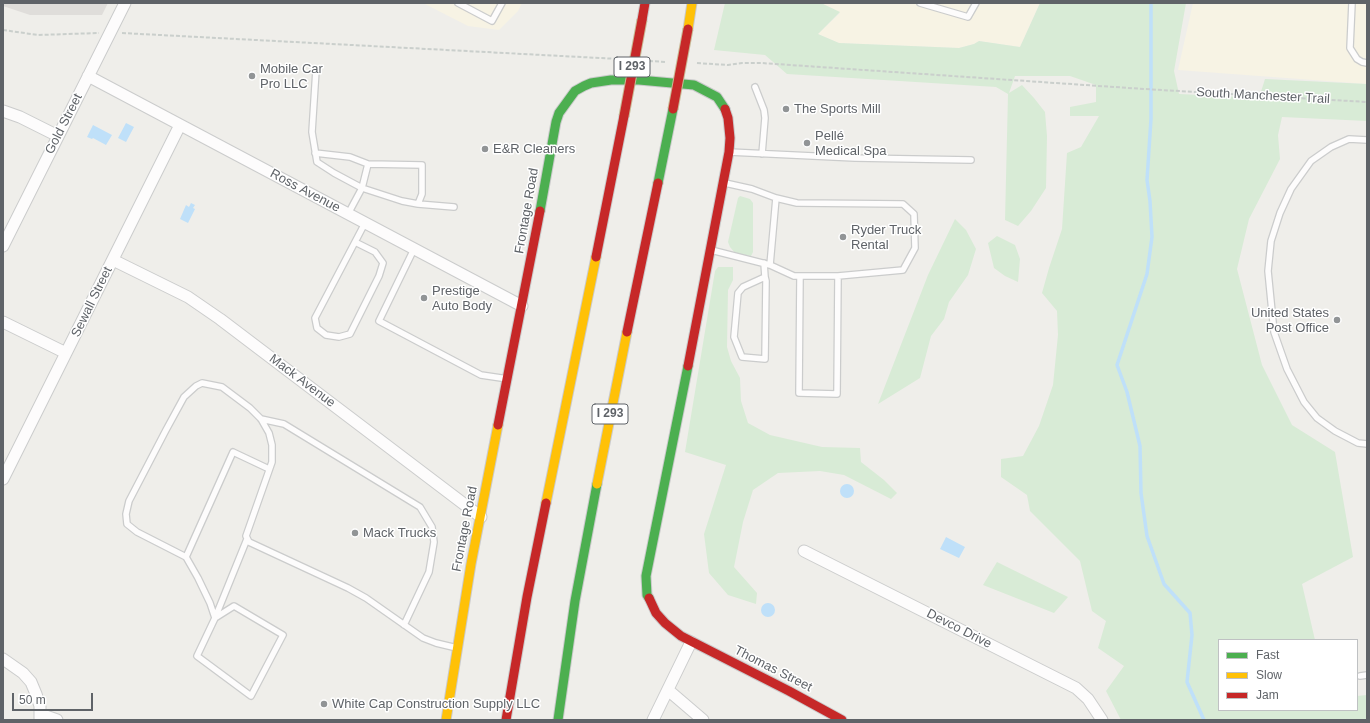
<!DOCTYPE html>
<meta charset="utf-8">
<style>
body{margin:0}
#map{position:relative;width:1370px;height:723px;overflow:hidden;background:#efeeea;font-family:Helvetica,sans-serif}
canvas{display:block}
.frame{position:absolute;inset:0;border:4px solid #5f6368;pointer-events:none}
.legend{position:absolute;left:1218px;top:639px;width:140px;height:72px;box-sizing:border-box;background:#fff;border:1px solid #bfc1c3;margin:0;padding:5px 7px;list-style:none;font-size:12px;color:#5f6368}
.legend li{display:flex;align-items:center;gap:8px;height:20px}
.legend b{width:20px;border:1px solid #bfc1c3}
.scale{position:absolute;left:12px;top:693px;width:81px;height:18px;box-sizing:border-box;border:2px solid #5f6368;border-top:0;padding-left:5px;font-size:12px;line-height:14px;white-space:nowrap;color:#5f6368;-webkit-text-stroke:3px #fff;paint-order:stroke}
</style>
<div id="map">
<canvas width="1370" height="723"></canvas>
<div class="frame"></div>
<ul class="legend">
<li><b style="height:5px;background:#4caf50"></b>Fast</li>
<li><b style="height:5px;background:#ffc107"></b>Slow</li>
<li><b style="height:5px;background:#c62828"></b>Jam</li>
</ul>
<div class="scale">50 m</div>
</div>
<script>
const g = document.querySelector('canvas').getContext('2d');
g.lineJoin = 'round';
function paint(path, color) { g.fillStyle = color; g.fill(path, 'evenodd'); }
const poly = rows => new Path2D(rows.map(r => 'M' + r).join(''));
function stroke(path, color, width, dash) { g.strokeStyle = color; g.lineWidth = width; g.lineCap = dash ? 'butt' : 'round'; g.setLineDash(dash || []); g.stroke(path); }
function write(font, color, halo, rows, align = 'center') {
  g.font = font + ' Helvetica,sans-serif'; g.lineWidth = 3; g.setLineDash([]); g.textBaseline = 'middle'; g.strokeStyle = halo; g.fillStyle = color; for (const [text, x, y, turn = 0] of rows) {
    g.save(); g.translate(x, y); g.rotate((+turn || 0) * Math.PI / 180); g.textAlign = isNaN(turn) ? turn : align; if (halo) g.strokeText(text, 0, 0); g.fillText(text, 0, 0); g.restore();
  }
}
paint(poly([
 [423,3,522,3,518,11,499,30,468,26],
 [821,3,1040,3,1020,47,979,41,974,44,959,48,839,43,818,34,840,13],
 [1193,3,1367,3,1367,84,1178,70]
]), '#f7f3e4');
paint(poly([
 [3,3,108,3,102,15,30,15,3,6]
]), '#dfddda');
paint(poly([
 [725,3,821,3,840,12,818,34,839,43,959,48,974,44,979,41,1020,47,1040,3,1186,3,1174,71,1179,94,1259,98,1265,79,1367,84,1367,121,1282,117,1278,135,1280,159,1249,219,1237,269,1262,365,1292,425,1335,452,1353,557,1302,584,1315,640,1219,640,1219,710,1357,710,1357,696,1367,695,1367,720,1121,720,1106,691,1124,666,1098,648,1106,621,1092,611,1080,561,1030,511,1027,495,1001,477,1001,459,1023,456,1039,426,1053,385,1058,335,1057,311,1042,293,1049,268,1062,229,1067,153,1081,147,1099,116,1070,116,1070,107,1096,102,1096,85,1070,76,1015,76,1009,93,1022,85,1034,98,1045,112,1047,136,1046,188,1031,211,1018,226,1005,220,1008,94,996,87,787,74,765,55,714,50],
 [740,196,750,199,753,203,753,252,751,256,735,253,730,247,728,242,738,198],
 [955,219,966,230,976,249,968,275,949,302,944,319,931,336,920,378,878,404,928,275],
 [997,236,1015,245,1020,259,1018,282,1005,276,994,268,988,243],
 [718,267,733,267,733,280,728,290,727,347,731,361,740,378,741,401,748,423,770,435,822,447,860,448,861,462,884,480,897,493,891,499,844,475,820,471,778,473,753,490,743,522,734,567,757,593,756,604,728,595,709,573,704,534,726,465,685,452,715,271],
 [997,562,1068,597,1054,613,983,585]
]), '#d8ebd6');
paint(poly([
 [126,123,134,127,126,142,118,138],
 [93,125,112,135,106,145,93,138,92,139,87,137],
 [191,203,195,205,193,208,195,209,188,223,180,219,186,205,189,207],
 '840 491a7 7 0 1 1 14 0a7 7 0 1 1-14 0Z',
 [946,537,965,547,959,558,940,549],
 '761 610a7 7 0 1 1 14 0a7 7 0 1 1-14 0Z'
]), '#bfe0f9');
stroke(poly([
 [1151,3,1151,119,1147,180,1150,201,1152,237,1147,274,1117,365,1127,392,1140,446,1141,493,1147,536,1164,584,1190,613,1192,635,1187,682,1204,720]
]), '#bfe0f9', 3.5);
const lane = poly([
 [458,3,492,21,502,3],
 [920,3,968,17,976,3],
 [1352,3,1350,48,1357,59,1362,62,1367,63],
 [316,70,312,132,317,162,334,173,362,188,348,214],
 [755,87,764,110,765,118,762,154],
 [1367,140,1349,139,1331,147,1311,161,1291,189,1280,213,1271,241,1268,271,1274,332,1287,369,1304,402,1317,418,1335,431,1358,443,1367,444],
 [729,152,855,158,971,160],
 [315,153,350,157,368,164,362,188,402,201,418,204,422,194,422,165,368,164],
 [418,204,454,207],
 [355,242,375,252,383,263,379,276,350,334,339,337,326,335,317,328,315,318,365,223],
 [414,249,379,321,481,375,508,379],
 [711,250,770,265,776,198,752,189,725,183],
 [764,263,765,277,766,281,765,359,742,357,734,337,738,293,743,287,765,277],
 [770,265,794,276,838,276,903,270,915,248,914,214,903,204,797,203,776,198],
 [800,276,799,393,837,394,838,276],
 [261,419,284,424,420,507,432,527,434,542,429,572,404,625],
 [247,539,215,618,234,606,283,635,251,696,197,656,215,618,210,603,198,578,186,557,137,532,127,524,126,514,129,501,166,430,184,397,196,386,202,383,222,387,250,408,261,419,269,433,272,445,272,462,246,536,249,542,348,588,366,598,423,638,436,643,457,648],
 [186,557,233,452,269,469],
 [1360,676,1367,675]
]);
const street = poly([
 [88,76,522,306],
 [3,111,20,117,58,136],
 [3,246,125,3],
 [113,260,188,297,220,319,481,517],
 [3,322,66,353],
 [3,479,180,125],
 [804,551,1076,688,1088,699,1102,720],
 [3,659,23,673,31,682,36,694,40,706,40,720],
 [668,690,703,720],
 [40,714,57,720],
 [653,720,691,642]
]);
const fast = poly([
 [658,183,673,109],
 [540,211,556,122,559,113,575,91,584,86,591,83,611,80,639,80,694,85,717,97,725,109],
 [649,598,647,595,646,576,688,366],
 [558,720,575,601,597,484]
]);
const slow = poly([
 [688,29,692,3],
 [597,484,627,332],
 [546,503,596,257],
 [446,720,471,564,498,425]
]);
const jam = poly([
 [642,20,645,3],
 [596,257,624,116],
 [627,332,658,183],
 [688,366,729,152,730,138,728,118,725,109],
 [498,425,540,211],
 [649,598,656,613,665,623,681,636,789,691,842,720],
 [506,720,527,597,546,503]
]);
stroke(lane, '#cbcccc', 8);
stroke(street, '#cbcccc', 13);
stroke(fast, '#cacacb', 11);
stroke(slow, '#cacacb', 11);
stroke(jam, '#cacacb', 11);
stroke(poly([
 [3,30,38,35,99,33],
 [122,33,619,59],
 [649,61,667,62],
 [697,63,728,65,742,63,761,63,1144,89,1367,102]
]), '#cacfcc', 2, [4, 2]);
stroke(lane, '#fdfcfc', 5.5);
stroke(street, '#fdfcfc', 11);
stroke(fast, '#4caf50', 9);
stroke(slow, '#ffc107', 9);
stroke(jam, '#c62828', 9);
const jamBridge = poly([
 [673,109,688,29],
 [624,116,642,20]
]);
stroke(jamBridge, '#c8b996', 11, []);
stroke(jamBridge, '#c62828', 9);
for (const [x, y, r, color] of [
 [252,76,4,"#919496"],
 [786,109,4,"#919496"],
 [807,143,4,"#919496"],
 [485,149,4,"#919496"],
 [843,237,4,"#919496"],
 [424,298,4,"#919496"],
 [1337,320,4,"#919496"],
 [355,533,4,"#919496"],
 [324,704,4,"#919496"]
]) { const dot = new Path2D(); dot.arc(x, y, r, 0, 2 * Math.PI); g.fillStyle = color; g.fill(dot); stroke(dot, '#fff', 1.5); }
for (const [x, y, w] of [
 [632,67,36],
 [610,414,36]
]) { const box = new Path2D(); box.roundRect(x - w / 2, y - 10, w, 20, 3); g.fillStyle = '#fff'; g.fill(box); stroke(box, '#5f6368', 1); }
write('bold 12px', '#5f6368', null, [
 ["I 293",632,67],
 ["I 293",610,414]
]);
write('13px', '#5f6368', '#fff', [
 ["Mobile Car",260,69],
 ["Pro LLC",260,84],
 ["The Sports Mill",794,109],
 ["Pellé",815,136],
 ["Medical Spa",815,151],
 ["E&R Cleaners",493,149],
 ["Ryder Truck",851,230],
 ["Rental",851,245],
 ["Prestige",432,291],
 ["Auto Body",432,306],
 ["United States",1329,313,"right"],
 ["Post Office",1329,328,"right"],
 ["Mack Trucks",363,533],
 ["White Cap Construction Supply LLC",332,704]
], 'left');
write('13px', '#5f6368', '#fff', [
 ["South Manchester Trail",1263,96,3],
 ["Gold Street",64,124,-63],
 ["Ross Avenue",305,191,28],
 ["Frontage Road",527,211,-80],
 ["Sewall Street",92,302,-64],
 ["Mack Avenue",302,381,37],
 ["Frontage Road",465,529,-79],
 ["Devco Drive",959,629,27],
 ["Thomas Street",773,669,27]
]);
</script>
